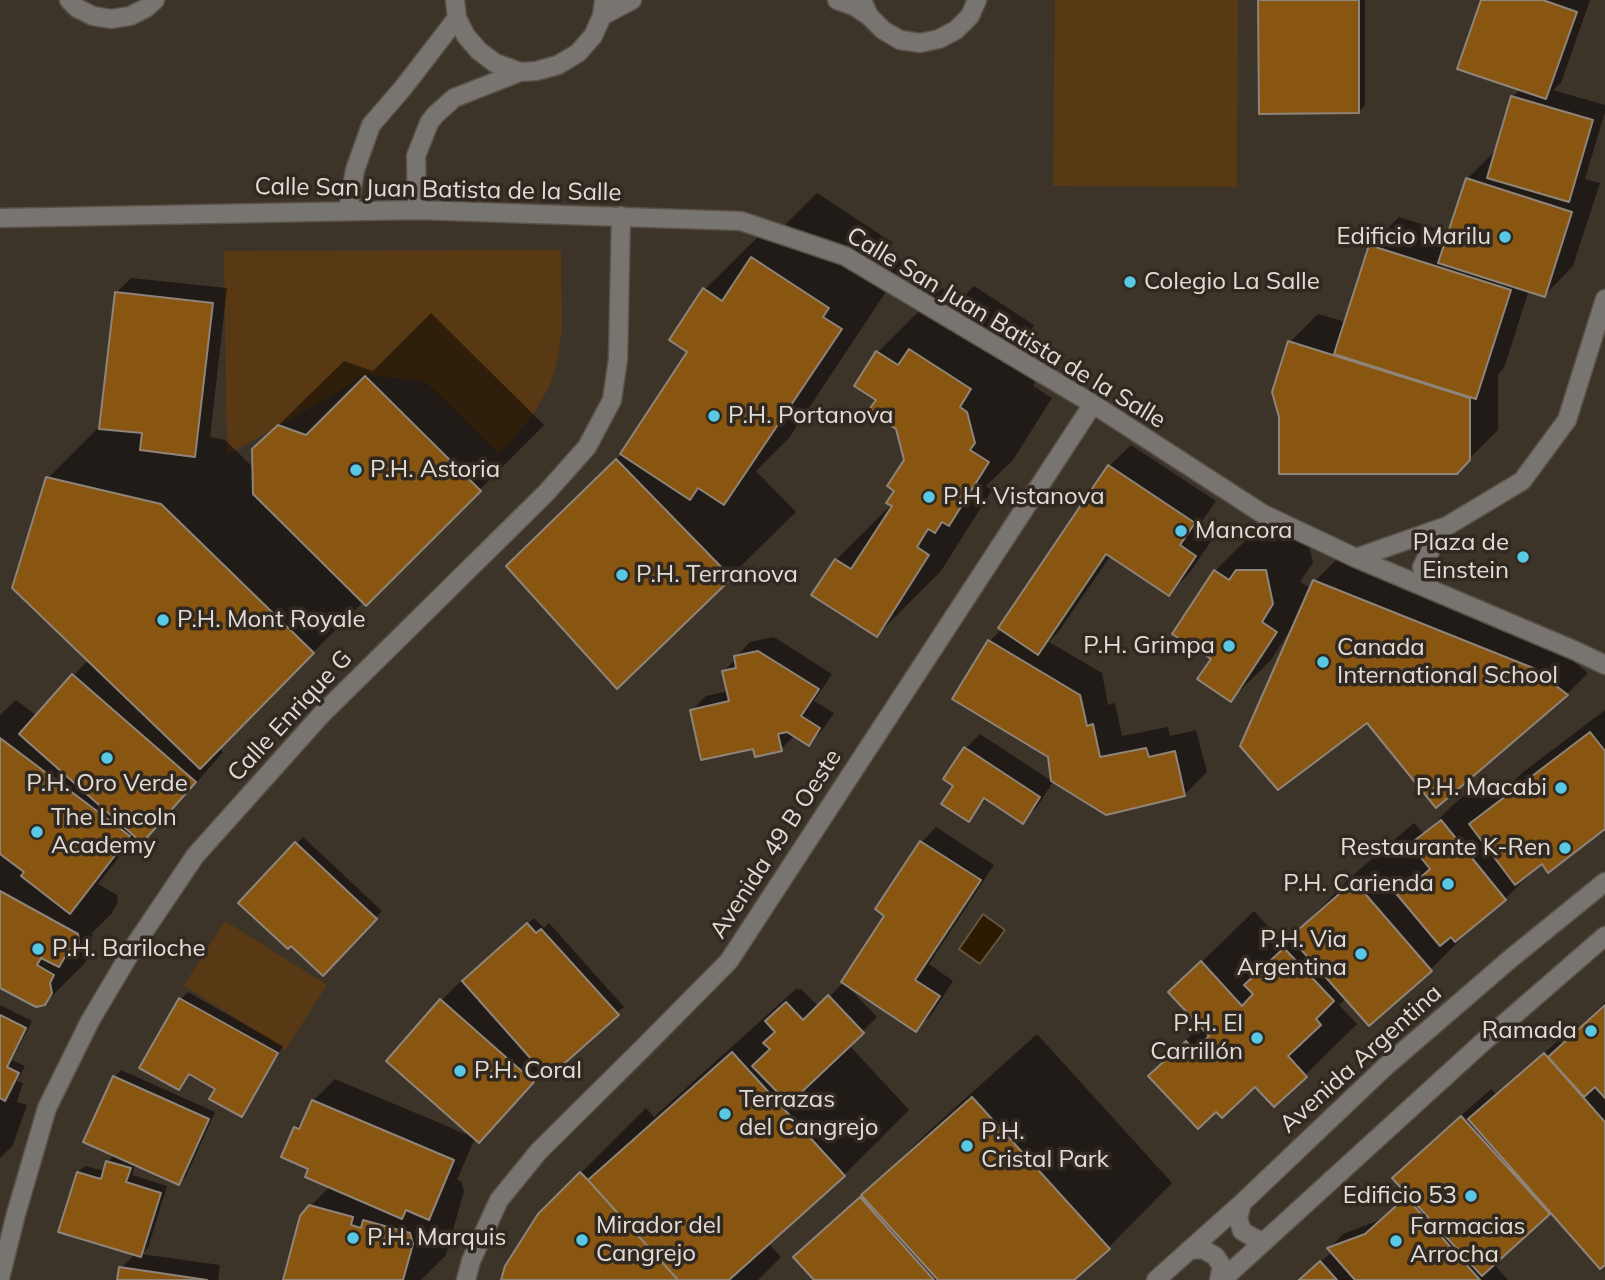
<!DOCTYPE html>
<meta charset="utf-8">
<style>
body{margin:0}
canvas{display:block;background:#3c3329}
</style>
<canvas width="1605" height="1280"></canvas>
<script>
const g = document.querySelector('canvas').getContext('2d');
g.lineJoin = 'round';
function paint(path, color) { g.fillStyle = color; g.fill(path, 'evenodd'); }
const poly = rows => new Path2D(rows.map(r => 'M' + r).join(''));
function stroke(path, color, width, dash) { g.strokeStyle = color; g.lineWidth = width; g.lineCap = dash ? 'butt' : 'round'; g.setLineDash(dash || []); g.stroke(path); }
function write(font, color, halo, rows, align = 'center') {
  g.font = font + ' Mulish,sans-serif'; g.lineWidth = 7; g.setLineDash([]); g.textBaseline = 'middle'; g.strokeStyle = halo; g.fillStyle = color; for (const [text, x, y, turn = 0] of rows) {
    g.save(); g.translate(x, y); g.rotate((+turn || 0) * Math.PI / 180); g.textAlign = isNaN(turn) ? turn : align; if (halo) g.strokeText(text, 0, 0); g.fillText(text, 0, 0); g.restore();
  }
}
paint(poly([
 [1055,0,1238,0,1237,187,1053,186],
 [561,250,562,330,558,356,550,385,534,413,515,437,498,453,426,382,364,374,338,392,227,455,224,251],
 [225,921,327,985,285,1050,184,985]
]), '#593913');
const water = poly([
 [983,914,1005,930,980,964,959,949,983,914]
]);
paint(water, '#2e1901');
stroke(water, '#645441', 2);
paint(poly([
 [1260,0,1365,0,1365,105,1358,112],
 [1483,0,1590,0,1561,83,1553,90,1605,105,1605,112,1585,179,1600,183,1573,266,1545,295,1529,290,1504,368,1498,374,1498,430,1456,472,1290,342,1318,314,1346,322,1370,246,1399,217,1450,233,1467,179,1496,150,1512,97,1521,89],
 [817,193,893,243,887,252,905,263,789,438,756,471,796,512,617,687,573,501,622,454,690,351,705,289,770,225,779,231],
 [131,278,227,288,210,437,225,440,254,468,253,450,344,361,373,371,431,313,544,425,366,604,364,601,219,748,223,752,171,812,142,840,136,835,98,884,117,895,118,902,112,913,91,934,93,935,89,942,91,952,85,963,44,1004,0,986,0,715,16,700,37,716,89,659,48,478,101,425,116,293],
 [974,286,1034,325,1023,342,1031,348,1038,378,1033,386,1052,398,1013,460,986,486,992,490,941,571,877,635,836,560,892,504,906,461,897,427,878,399,878,352,942,288,960,300],
 [1131,445,1216,501,1201,523,1216,534,1190,572,1169,594,1111,555,1059,631,1049,642,1102,673,1108,705,1115,703,1122,736,1168,727,1170,736,1196,730,1207,772,1185,794,1049,756,954,698,990,641,1002,629,1109,466],
 [1255,531,1268,540,1277,531,1305,531,1313,563,1300,582,1311,588,1315,581,1337,559,1555,647,1588,673,1567,694,1290,630,1271,660,1231,699,1213,658,1215,571],
 [774,637,832,674,814,701,834,713,823,729,809,744,795,735,781,749,755,747,692,710,706,696,728,691,724,671,736,659,736,657,750,642],
 [1605,710,1605,827,1542,862,1505,899,1486,914,1431,969,1369,1024,1346,998,1339,1005,1357,1024,1305,1075,1256,1084,1216,1110,1150,1076,1201,1025,1171,992,1254,911,1286,946,1293,938,1292,937,1351,877,1414,823,1424,834,1453,805,1481,781,1496,799,1522,773],
 [980,734,1053,782,1037,807,1022,821,987,798,968,819,956,785,965,749],
 [936,827,994,865,929,964,953,981,931,1015,916,1029,847,986,877,1017,849,1045,909,1110,844,1175,768,1243,781,1257,758,1280,502,1280,539,1215,646,1108,654,1117,797,988,799,990,801,989,819,1007,844,982,887,915,877,909,922,842],
 [303,837,382,911,323,973,291,944,240,903],
 [534,918,544,928,549,923,624,1007,544,1070,507,1112,479,1141,475,1138,457,1180,461,1181,464,1191,446,1255,421,1280,285,1280,310,1207,330,1186,311,1168,295,1128,306,1118,313,1101,335,1079,475,1138,442,1000,470,972,472,973],
 [188,992,283,1046,248,1108,242,1115,217,1088,191,1073,186,1081,179,1088,142,1067,181,999],
 [1605,1002,1605,1263,1551,1211,1493,1263,1508,1280,1300,1280,1332,1252,1329,1249,1343,1234,1382,1219,1410,1194,1395,1178,1423,1149,1491,1089,1496,1094,1559,1040,1563,1044],
 [0,1005,32,1021,12,1060,25,1066,17,1081,23,1083,17,1102,27,1105,13,1145,0,1158],
 [1037,1034,1172,1183,1109,1247,1072,1280,816,1280,796,1257,817,1235,881,1178,928,1132],
 [121,1070,215,1112,186,1176,179,1183,136,1163,132,1175,167,1186,148,1248,141,1254,220,1265,218,1280,119,1280,121,1268,136,1253,78,1172,85,1166,105,1171,108,1162,115,1154,114,1077]
]), '#0007');
const building = poly([
 [1258,0,1359,0,1359,113,1259,114,1258,0],
 [1481,0,1543,0,1577,12,1546,99,1457,69,1481,0],
 [1511,96,1593,120,1569,202,1487,178,1511,96],
 [1466,178,1572,212,1545,297,1438,263,1466,178],
 [1369,245,1511,290,1476,399,1334,354,1369,245],
 [751,257,829,308,823,317,842,329,724,505,698,488,690,500,620,454,687,352,669,340,703,288,722,301,751,257],
 [115,292,213,303,195,457,140,450,142,433,99,429,115,292],
 [1288,341,1470,398,1470,460,1457,474,1279,474,1279,417,1272,392,1288,341],
 [909,349,971,389,960,407,967,412,975,443,970,450,989,462,949,526,942,522,935,533,928,529,917,547,929,555,877,637,811,595,835,559,851,569,892,506,886,503,894,491,887,486,904,460,896,429,868,411,876,400,854,386,876,351,898,365,909,349],
 [365,376,481,491,366,606,253,494,252,449,278,425,306,435,365,376],
 [616,459,732,578,617,689,506,566,616,459],
 [1108,465,1195,523,1180,545,1196,556,1169,596,1106,554,1038,655,998,628,1108,465],
 [46,477,161,504,314,653,200,769,12,588,46,477],
 [1214,570,1229,580,1236,570,1266,570,1273,604,1262,622,1277,632,1231,702,1197,679,1211,659,1172,634,1214,570],
 [1313,580,1533,668,1568,695,1436,808,1367,723,1278,790,1240,746,1313,580],
 [988,640,1080,695,1087,726,1093,724,1100,757,1146,748,1149,757,1175,751,1185,796,1106,815,1051,781,1048,757,952,699,988,640],
 [758,651,819,689,801,716,820,728,809,746,787,732,778,734,782,751,755,757,753,749,701,760,690,710,729,701,722,671,736,668,734,656,758,651],
 [72,674,196,782,142,843,19,734,72,674],
 [1590,732,1605,751,1605,829,1548,873,1542,864,1515,885,1469,824,1590,732],
 [0,738,130,836,70,914,21,876,24,872,0,854,0,738],
 [964,747,1040,797,1023,824,984,798,969,822,941,804,953,786,943,779,964,747],
 [1441,820,1506,900,1455,942,1451,937,1440,946,1394,891,1417,873,1421,877,1430,869,1410,844,1441,820],
 [920,841,981,880,915,980,940,996,916,1032,841,982,884,916,875,909,920,841],
 [295,842,377,919,323,976,291,946,288,949,238,903,295,842],
 [1354,881,1432,971,1369,1026,1290,937,1354,881],
 [0,891,78,934,79,943,73,955,66,955,59,967,41,958,37,965,54,975,50,983,52,993,45,1005,36,1007,0,988,0,891],
 [527,923,536,933,541,929,619,1015,548,1078,462,981,527,923],
 [1284,948,1334,1001,1316,1019,1321,1025,1288,1056,1307,1077,1274,1107,1255,1087,1222,1118,1216,1112,1198,1129,1148,1076,1186,1041,1194,1050,1209,1036,1168,992,1201,961,1242,1006,1253,994,1244,985,1284,948],
 [828,995,864,1033,789,1104,752,1066,770,1049,763,1043,775,1032,765,1021,786,1002,803,1020,828,995],
 [179,998,278,1053,242,1117,209,1099,215,1089,189,1074,179,1090,139,1068,179,998],
 [440,999,534,1082,479,1143,386,1061,440,999],
 [1605,1005,1605,1098,1595,1087,1584,1097,1548,1057,1605,1005],
 [0,1015,26,1028,7,1067,19,1073,5,1101,0,1098,0,1015],
 [732,1052,845,1176,729,1280,678,1280,588,1180,732,1052],
 [1544,1053,1605,1122,1605,1265,1600,1269,1468,1119,1544,1053],
 [113,1076,209,1119,179,1185,83,1142,113,1076],
 [972,1097,1110,1249,1074,1280,938,1280,861,1195,972,1097],
 [312,1100,454,1160,429,1220,406,1210,402,1219,305,1177,308,1169,281,1157,294,1127,299,1129,312,1100],
 [1461,1116,1550,1214,1482,1276,1392,1178,1461,1116],
 [106,1161,131,1168,126,1182,161,1193,141,1257,58,1232,77,1172,101,1179,106,1161],
 [580,1172,588,1180,678,1280,501,1280,505,1266,538,1214,580,1172],
 [860,1197,934,1280,814,1280,793,1257,860,1197],
 [1406,1197,1480,1280,1355,1280,1327,1248,1365,1234,1406,1197],
 [309,1205,353,1217,351,1225,361,1228,363,1220,410,1233,413,1244,403,1280,283,1280,300,1216,309,1205],
 [1320,1261,1337,1280,1299,1280,1320,1261],
 [119,1267,207,1280,117,1280,119,1267]
]);
paint(building, '#895612');
stroke(building, '#8f8479', 2);
const minor = poly([
 [69,0,77,8,93,16,111,19,130,16,146,8,155,0],
 [455,0,457,18,466,36,479,51,495,63,520,72,536,71,558,65,578,53,593,36,602,16,604,0],
 [837,0,854,6,869,16],
 [862,0,869,16,883,30,900,40,920,43,939,39,956,30,970,16,977,0],
 [602,16,632,0],
 [417,210,416,156,429,123,435,115,454,98,520,72],
 [348,211,355,170,371,125,403,88,457,18],
 [0,218,417,210,741,221,845,256,1093,404,1263,514,1356,558,1576,651,1605,665],
 [1356,558,1447,526,1522,481,1567,420,1605,299],
 [1431,589,1422,567,1442,528],
 [1242,1203,1238,1218,1242,1231,1254,1238,1264,1242],
 [1189,1250,1203,1249,1215,1256,1222,1266,1219,1280],
 [0,1278,16,1214,47,1108,90,1021,137,942,195,856,322,714,546,493,587,447,612,400,618,359,621,216],
 [466,1280,471,1261,499,1200,539,1151,643,1048,729,961,1093,404],
 [1156,1280,1242,1203,1385,1067,1509,960,1605,882],
 [1222,1280,1483,1042,1605,936]
]);
stroke(minor, '#5a5148', 21);
stroke(minor, '#78746f', 18);
for (const [x, y, r, color] of [
 [1505,237,7,"#59c8e5"],
 [1130,282,7,"#59c8e5"],
 [714,416,7,"#59c8e5"],
 [356,470,7,"#59c8e5"],
 [929,497,7,"#59c8e5"],
 [1181,531,7,"#59c8e5"],
 [1523,557,7,"#59c8e5"],
 [622,575,7,"#59c8e5"],
 [163,620,7,"#59c8e5"],
 [1229,646,7,"#59c8e5"],
 [1323,662,7,"#59c8e5"],
 [107,758,7,"#59c8e5"],
 [1561,788,7,"#59c8e5"],
 [37,832,7,"#59c8e5"],
 [1565,848,7,"#59c8e5"],
 [1448,884,7,"#59c8e5"],
 [38,949,7,"#59c8e5"],
 [1361,954,7,"#59c8e5"],
 [1591,1031,7,"#59c8e5"],
 [1257,1038,7,"#59c8e5"],
 [460,1071,7,"#59c8e5"],
 [725,1114,7,"#59c8e5"],
 [967,1146,7,"#59c8e5"],
 [1471,1196,7,"#59c8e5"],
 [353,1238,7,"#59c8e5"],
 [582,1240,7,"#59c8e5"],
 [1396,1241,7,"#59c8e5"]
]) { const dot = new Path2D(); dot.arc(x, y, r, 0, 2 * Math.PI); g.fillStyle = color; g.fill(dot); stroke(dot, '#312920', 2.5); }
write('24px', '#e2dcd7', '#312920', [
 ["Calle San Juan Batista de la Salle",438,190,1],
 ["Calle San Juan Batista de la Salle",1006,328,31],
 ["Calle Enrique G",290,716,-47],
 ["Avenida 49 B Oeste",776,844,-57],
 ["Avenida Argentina",1361,1059,-42]
]);
write('24px', '#e2dcd7', '#312920', [
 ["Edificio Marilu",1491,237,"right"],
 ["Colegio La Salle",1144,282],
 ["P.H. Portanova",728,416],
 ["P.H. Astoria",370,470],
 ["P.H. Vistanova",943,497],
 ["Mancora",1195,531],
 ["Plaza de",1509,543,"right"],
 ["Einstein",1509,571,"right"],
 ["P.H. Terranova",636,575],
 ["P.H. Mont Royale",177,620],
 ["P.H. Grimpa",1215,646,"right"],
 ["Canada",1337,648],
 ["International School",1337,676],
 ["P.H. Oro Verde",107,784,"center"],
 ["P.H. Macabi",1547,788,"right"],
 ["The Lincoln",51,818],
 ["Academy",51,846],
 ["Restaurante K-Ren",1551,848,"right"],
 ["P.H. Carienda",1434,884,"right"],
 ["P.H. Via",1347,940,"right"],
 ["Argentina",1347,968,"right"],
 ["P.H. Bariloche",52,949],
 ["P.H. El",1243,1024,"right"],
 ["Carrillón",1243,1052,"right"],
 ["Ramada",1577,1031,"right"],
 ["P.H. Coral",474,1071],
 ["Terrazas",739,1100],
 ["del Cangrejo",739,1128],
 ["P.H.",981,1132],
 ["Cristal Park",981,1160],
 ["Edificio 53",1457,1196,"right"],
 ["Mirador del",596,1226],
 ["Cangrejo",596,1254],
 ["Farmacias",1410,1227],
 ["Arrocha",1410,1255],
 ["P.H. Marquis",367,1238]
], 'left');
</script>
